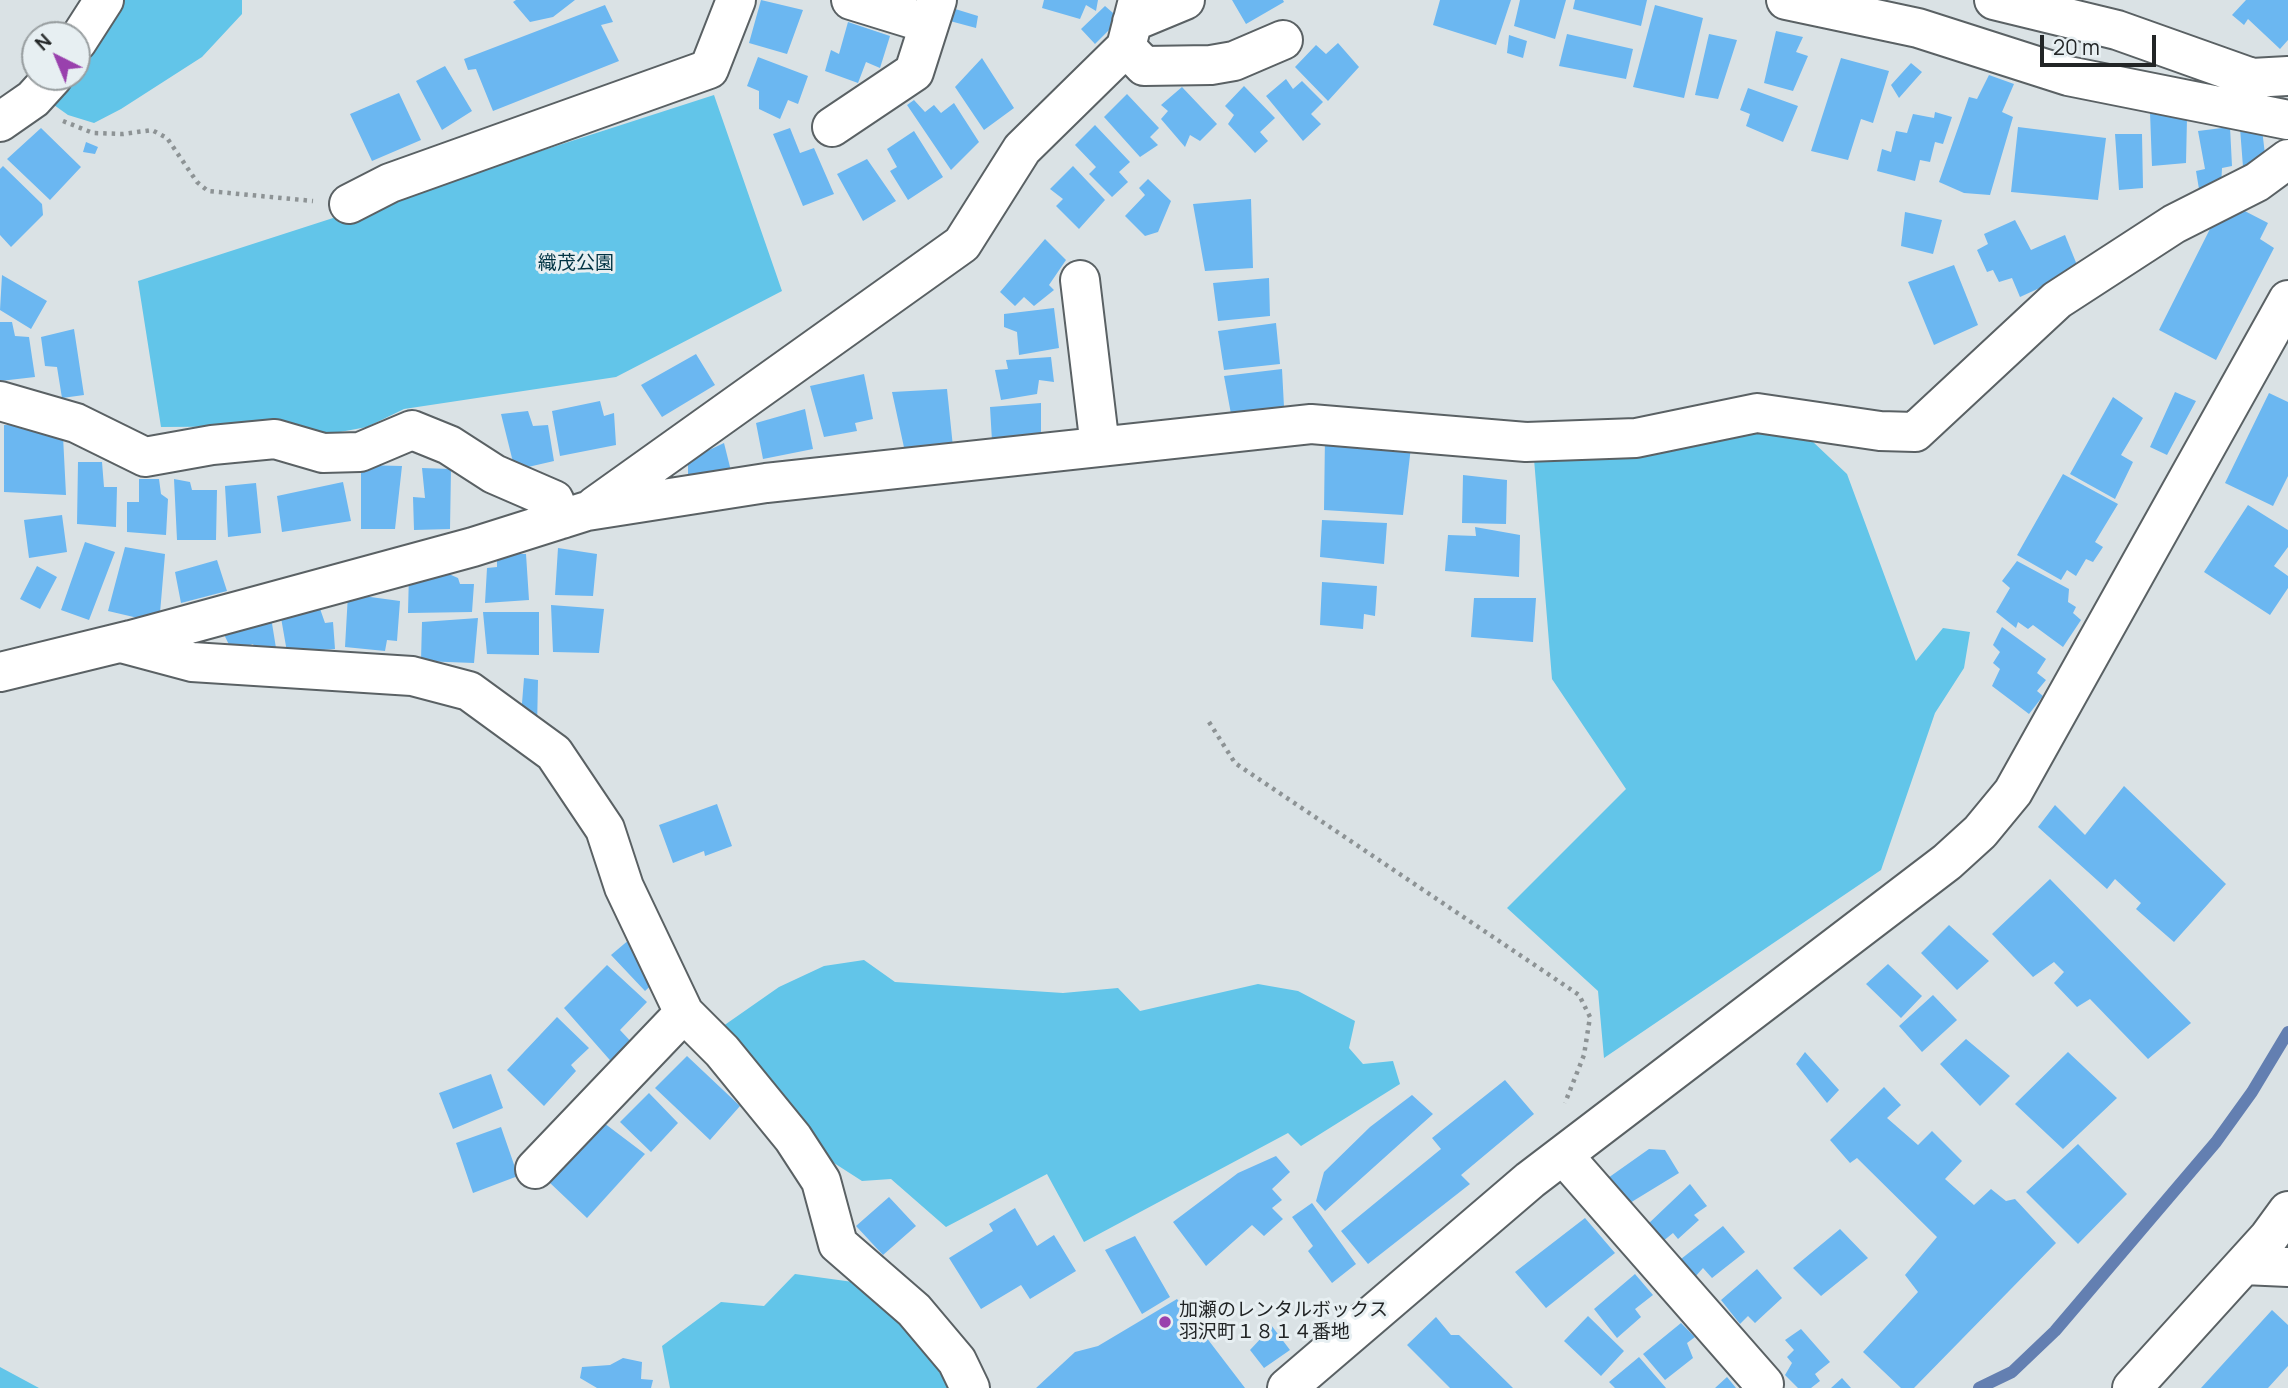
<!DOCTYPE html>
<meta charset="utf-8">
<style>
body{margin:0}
#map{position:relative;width:2288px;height:1388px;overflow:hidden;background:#dae2e5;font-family:Manrope,sans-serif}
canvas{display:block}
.north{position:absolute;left:21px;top:21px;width:70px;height:70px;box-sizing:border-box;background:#e7eff2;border:2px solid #989ea0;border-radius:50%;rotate:317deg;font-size:19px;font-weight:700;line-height:28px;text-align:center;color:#222526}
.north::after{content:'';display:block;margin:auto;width:24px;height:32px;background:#9941ad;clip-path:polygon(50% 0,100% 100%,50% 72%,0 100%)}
.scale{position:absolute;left:2040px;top:35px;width:116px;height:32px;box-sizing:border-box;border:4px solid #222526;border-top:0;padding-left:9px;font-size:21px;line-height:24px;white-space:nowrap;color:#222526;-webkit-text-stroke:5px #e7eff2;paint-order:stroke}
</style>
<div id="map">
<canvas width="2288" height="1388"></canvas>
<div class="north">N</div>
<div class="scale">20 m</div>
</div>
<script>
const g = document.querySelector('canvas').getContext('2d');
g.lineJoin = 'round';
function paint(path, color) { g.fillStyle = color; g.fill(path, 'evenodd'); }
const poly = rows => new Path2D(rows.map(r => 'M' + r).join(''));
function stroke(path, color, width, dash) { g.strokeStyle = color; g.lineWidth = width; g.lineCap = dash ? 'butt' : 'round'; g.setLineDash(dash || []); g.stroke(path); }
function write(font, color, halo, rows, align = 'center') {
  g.font = font + ' Manrope,"Noto Sans JP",sans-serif'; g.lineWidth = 6; g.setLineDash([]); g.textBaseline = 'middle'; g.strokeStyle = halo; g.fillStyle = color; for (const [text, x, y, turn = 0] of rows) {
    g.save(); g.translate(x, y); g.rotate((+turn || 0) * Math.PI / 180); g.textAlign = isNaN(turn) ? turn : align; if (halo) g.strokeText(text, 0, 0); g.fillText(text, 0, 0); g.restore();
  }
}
paint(poly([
 [117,0,242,0,242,14,202,57,121,109,94,123,68,115,47,100,65,77,77,77,77,60],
 [714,95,782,291,616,377,404,409,367,427,329,434,297,426,161,427,138,281],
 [1794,424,1847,474,1916,661,1943,628,1970,632,1964,668,1935,713,1881,870,1604,1058,1598,991,1507,908,1626,789,1552,679,1534,459],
 [864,960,895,982,1063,993,1118,988,1140,1011,1258,984,1298,991,1355,1021,1349,1048,1363,1064,1393,1061,1400,1084,1301,1146,1288,1133,1084,1242,1047,1174,946,1227,891,1179,862,1181,820,1154,716,1031,779,987,824,966],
 [795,1274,853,1282,919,1339,951,1388,670,1388,662,1346,721,1302,764,1306],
 [0,1367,39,1388,0,1388]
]), '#62c5e9');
stroke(poly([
 [1979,1388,2012,1372,2055,1331,2216,1142,2252,1092,2288,1032]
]), '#637fb1', 12);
paint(poly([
 [516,0,575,0,553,17,530,22,513,2],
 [761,0,803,10,787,54,749,43],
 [1044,0,1098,0,1096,11,1086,5,1080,19,1042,8],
 [1232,0,1283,0,1284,2,1246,24],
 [1440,0,1511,0,1496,45,1433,25],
 [1520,0,1566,0,1555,39,1514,26],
 [1575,0,1647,0,1641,26,1573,9],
 [2246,0,2288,0,2288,40,2280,49,2248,19,2244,25,2232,15],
 [605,5,613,22,601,25,619,61,493,111,476,69,468,70,464,59],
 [1655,5,1703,18,1684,98,1633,87],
 [1105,6,1120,19,1095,44,1081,29],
 [952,8,978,16,976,28,950,21],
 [848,22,890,36,880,68,866,62,858,83,825,71,831,50,839,54],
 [1776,31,1803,37,1796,52,1808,56,1793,91,1764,83],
 [1567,34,1633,49,1626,79,1559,66],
 [1709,34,1737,40,1718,99,1695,95],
 [1509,35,1527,41,1523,58,1507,53],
 [1338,43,1359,67,1328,101,1295,67,1316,45,1326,54],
 [758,57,808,76,798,104,788,100,780,119,759,109,759,91,747,86],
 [982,58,1014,108,984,130,955,87],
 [1841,58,1889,71,1873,123,1861,119,1848,160,1811,151],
 [1911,63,1922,72,1899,98,1891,85],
 [445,66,472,111,442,130,416,81],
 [1989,75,2014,84,2002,112,2013,117,1990,195,1964,193,1939,182,1969,97,1977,99],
 [1286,79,1293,89,1302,81,1323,102,1311,114,1321,124,1303,141,1266,96],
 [1244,86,1275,118,1260,132,1268,141,1255,153,1228,124,1234,115,1225,106],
 [1182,87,1217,124,1200,141,1190,135,1185,147,1161,119,1168,111,1161,105],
 [1748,88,1798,106,1783,142,1746,126,1750,114,1740,110],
 [399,93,421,140,372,161,350,114],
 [1127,94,1159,128,1150,137,1158,145,1140,157,1104,117],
 [914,100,925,112,934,105,941,113,954,103,979,142,951,170,907,105],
 [1935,112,1952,117,1943,144,1935,142,1930,162,1920,160,1915,181,1877,171,1882,149,1891,152,1896,131,1907,133,1913,114,1934,118],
 [2150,112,2187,118,2186,163,2152,166],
 [1095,125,1130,162,1119,172,1128,182,1112,197,1089,174,1096,167,1075,145],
 [2018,127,2106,138,2098,200,2011,192],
 [2230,127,2232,166,2222,168,2221,187,2199,189,2196,171,2205,169,2198,131],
 [41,128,81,167,50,200,7,159],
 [790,128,800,153,814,148,834,194,803,206,773,134],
 [2240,128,2262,129,2266,163,2243,167],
 [914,131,943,177,908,200,890,171,897,167,887,149],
 [2115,134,2142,134,2143,188,2119,190],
 [86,142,98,147,95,154,83,152],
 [867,159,896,201,863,221,837,174],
 [3,166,42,204,43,215,11,247,0,235,0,169],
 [1073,166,1105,200,1079,229,1056,206,1063,199,1050,189],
 [1148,179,1171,201,1158,232,1145,236,1125,216,1145,195,1139,188],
 [1251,199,1253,268,1205,271,1193,204],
 [2235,206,2268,223,2260,239,2274,248,2216,360,2159,330,2216,217],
 [1905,212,1942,220,1933,254,1901,246],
 [2015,220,2031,250,2065,235,2079,270,2020,297,2012,278,1999,282,1993,270,1987,272,1977,250,1988,244,1984,234],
 [1045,239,1066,260,1049,285,1054,290,1034,306,1024,297,1015,306,1000,292],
 [1954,265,1978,325,1934,345,1908,282],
 [2,275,47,301,31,329,0,310],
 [1269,278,1270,316,1218,321,1213,283],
 [1054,308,1059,348,1019,355,1017,332,1004,327,1004,314],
 [0,322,12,322,15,336,29,337,35,377,0,381],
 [1276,323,1280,364,1224,370,1218,331],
 [74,329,84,395,62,398,57,367,45,366,41,337],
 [696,354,715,385,662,417,641,385],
 [1051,357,1054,382,1039,380,1037,394,1001,400,995,370,1008,369,1006,360],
 [1282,369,1284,407,1231,414,1224,376],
 [864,374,873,419,855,423,857,431,824,437,810,386],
 [947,389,953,447,905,452,892,392],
 [2175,392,2196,401,2167,455,2150,447],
 [2269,393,2288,402,2288,476,2273,506,2225,483],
 [2113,397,2143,418,2121,455,2133,462,2115,499,2070,474],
 [600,401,604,416,614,413,616,445,560,456,552,411],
 [1041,403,1041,436,992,441,990,407],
 [805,409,813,449,763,459,756,423],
 [528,411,533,426,548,425,554,461,515,470,501,414],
 [4,425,37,426,63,436,66,495,4,492],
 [1325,436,1411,447,1403,515,1324,510],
 [724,443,732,475,688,483,688,460],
 [78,462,102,462,104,487,117,487,116,527,77,524],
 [361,465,402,466,395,529,361,529],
 [422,468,451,469,450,529,414,530,413,497,425,498],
 [2063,474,2118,504,2095,542,2103,547,2093,562,2086,559,2076,576,2067,570,2061,580,2017,555],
 [1463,475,1507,480,1506,524,1462,523],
 [139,479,159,479,161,494,168,499,166,535,127,532,127,502,139,502],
 [174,479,190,482,192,490,217,490,216,540,177,540],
 [343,482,351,521,282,532,277,496],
 [256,483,261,533,228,537,225,486],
 [2248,505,2288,530,2288,547,2274,566,2288,576,2288,588,2270,615,2204,572],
 [62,515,67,552,29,558,24,520],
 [1322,520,1387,523,1384,564,1320,557],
 [1475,527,1520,535,1519,577,1445,571,1448,535,1476,536],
 [85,542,115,552,89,620,61,610],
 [125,547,165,554,160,613,138,618,108,611],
 [558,548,597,554,593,596,555,595],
 [497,554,526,554,529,600,485,603,487,568,497,567],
 [217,560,227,591,181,603,175,572],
 [2017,561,2069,589,2068,602,2076,607,2073,613,2081,620,2063,647,2033,625,2028,629,2018,622,2016,628,1996,612,2010,588,2002,581],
 [37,566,57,577,40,609,20,599],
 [435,568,458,578,460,584,474,584,472,612,408,613,409,572],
 [1322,582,1377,586,1375,616,1364,614,1363,629,1320,625],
 [348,594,400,601,397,641,387,640,385,651,345,647],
 [1474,598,1536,598,1533,642,1471,637],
 [318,603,325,623,333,622,335,649,287,652,280,612],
 [551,605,604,609,599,653,553,652],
 [270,611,276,648,258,653,253,644,232,651,219,624],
 [483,612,539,612,539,655,487,654],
 [478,618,474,663,421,661,422,622],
 [2002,627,2046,659,2037,673,2046,680,2037,691,2043,696,2029,714,1992,686,2000,669,1993,663,2000,652,1993,645],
 [524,678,538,680,537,728,521,716],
 [2124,786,2226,884,2174,942,2136,909,2141,903,2115,879,2107,889,2038,827,2055,805,2085,835],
 [717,804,732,846,705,856,704,851,673,863,659,825],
 [2050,879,2191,1023,2148,1059,2090,999,2077,1007,2054,983,2064,972,2054,962,2033,977,1992,934],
 [1949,925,1989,961,1957,990,1921,953],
 [630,939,659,978,645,991,611,955],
 [1888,964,1922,996,1901,1018,1866,984],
 [607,965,647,1002,620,1030,635,1046,616,1067,564,1008],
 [1933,995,1957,1020,1922,1052,1899,1026],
 [557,1017,589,1048,571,1065,576,1071,544,1106,507,1070],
 [1966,1039,2010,1076,1980,1106,1940,1064],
 [1805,1052,1839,1090,1827,1103,1796,1064],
 [2068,1052,2117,1098,2063,1149,2015,1104],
 [687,1056,740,1106,710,1140,655,1088],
 [491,1074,503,1108,453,1129,439,1093],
 [1505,1080,1534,1114,1461,1175,1470,1184,1368,1264,1341,1231,1441,1149,1432,1138],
 [1884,1087,1901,1105,1887,1118,1918,1145,1932,1131,1962,1161,1945,1179,1974,1205,1991,1189,2006,1201,2015,1199,2056,1243,1914,1388,1901,1388,1863,1352,1918,1292,1905,1275,1937,1237,1857,1158,1850,1163,1830,1140],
 [649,1093,678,1123,651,1152,620,1122],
 [1412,1095,1433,1114,1325,1211,1316,1201,1324,1172,1370,1127],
 [604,1123,645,1154,587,1218,549,1182],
 [501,1127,518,1176,473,1193,456,1143],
 [2078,1144,2127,1194,2078,1244,2026,1192],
 [1649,1149,1665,1150,1679,1173,1625,1206,1608,1178],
 [1276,1156,1290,1172,1272,1189,1282,1200,1272,1208,1283,1219,1264,1236,1252,1225,1206,1266,1173,1222,1238,1173],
 [1690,1184,1707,1206,1694,1215,1699,1220,1678,1239,1673,1233,1662,1242,1647,1225],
 [889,1197,916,1226,883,1255,856,1226],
 [1312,1203,1356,1264,1332,1283,1308,1251,1313,1246,1292,1217],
 [1015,1208,1037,1246,1054,1235,1076,1271,1030,1299,1021,1285,981,1309,949,1258,993,1231,989,1224],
 [1585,1218,1615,1253,1546,1308,1515,1272],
 [1723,1226,1745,1252,1712,1278,1703,1268,1695,1277,1681,1259],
 [1840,1229,1868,1258,1821,1296,1793,1268],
 [1135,1236,1170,1297,1142,1314,1105,1250],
 [1757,1269,1782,1298,1755,1323,1748,1316,1740,1324,1721,1300],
 [1635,1274,1653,1295,1635,1309,1641,1317,1617,1338,1594,1309],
 [1177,1299,1245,1388,1036,1388,1075,1352,1098,1346],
 [2272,1310,2288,1325,2288,1366,2268,1388,2201,1388],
 [1588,1316,1624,1351,1601,1376,1564,1341],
 [1436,1317,1451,1335,1459,1335,1513,1388,1450,1388,1407,1345],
 [1268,1321,1290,1350,1264,1368,1250,1350,1264,1335,1259,1329],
 [1681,1323,1695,1337,1687,1343,1693,1358,1665,1380,1643,1354],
 [1801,1329,1830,1362,1815,1374,1820,1381,1811,1388,1798,1388,1785,1375,1792,1363,1787,1357,1794,1350,1785,1340],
 [1639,1357,1666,1388,1615,1388,1609,1382],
 [623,1358,642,1362,641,1379,653,1380,651,1388,597,1388,580,1378,582,1367,610,1365],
 [1727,1377,1736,1388,1715,1388],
 [1842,1378,1851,1388,1831,1388]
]), '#6bb7f1');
const minor = poly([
 [851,0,929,24],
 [1786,0,1918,28,2068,76,2288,120],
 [1994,0,2117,30,2252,78,2288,76],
 [1132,22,1185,0],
 [77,42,104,0],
 [1126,47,1144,66,1211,65,1234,61,1283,40],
 [0,122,33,99,53,77],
 [832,127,914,72,937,0],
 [349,204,390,183,709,69,736,0],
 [1080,280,1100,447],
 [0,401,76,423,145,457,212,445,275,439,323,453,360,452,412,430,449,445,494,474,554,500,562,519],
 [595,506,962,244,1022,149,1126,47,1138,0],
 [121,643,192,662,412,676,469,691,554,753,605,829,624,887,684,1013,722,1051,793,1138,821,1181,838,1244,914,1310,957,1361,970,1388],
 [0,672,131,640,473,547,587,511,766,483,1311,424,1526,442,1636,438,1757,413,1880,431,1915,432,2057,300,2174,224,2257,182,2288,159],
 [1563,1155,1764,1384],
 [535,1169,684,1013],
 [2244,1265,2288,1267],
 [1287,1388,1530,1180,1947,862,1980,832,2013,792,2288,300],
 [2132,1388,2269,1237,2288,1211]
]);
stroke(minor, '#5a6164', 42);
stroke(poly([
 [63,121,93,133,123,134,152,130,167,138,197,182,208,191,313,201],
 [1209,722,1235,763,1579,995,1590,1017,1584,1055,1565,1103]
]), '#8d9395', 4.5, [3.5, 5]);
stroke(minor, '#fff', 38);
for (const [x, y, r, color] of [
 [1165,1322,7,"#9941ad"]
]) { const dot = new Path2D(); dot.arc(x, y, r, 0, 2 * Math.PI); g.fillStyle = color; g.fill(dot); stroke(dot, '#e7eff2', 2.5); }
write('19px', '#003343', '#e7eff2', [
 ["織茂公園",576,264]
]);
write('19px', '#222526', '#e7eff2', [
 ["加瀬のレンタルボックス",1179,1311],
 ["羽沢町１８１４番地",1179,1333]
], 'left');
</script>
